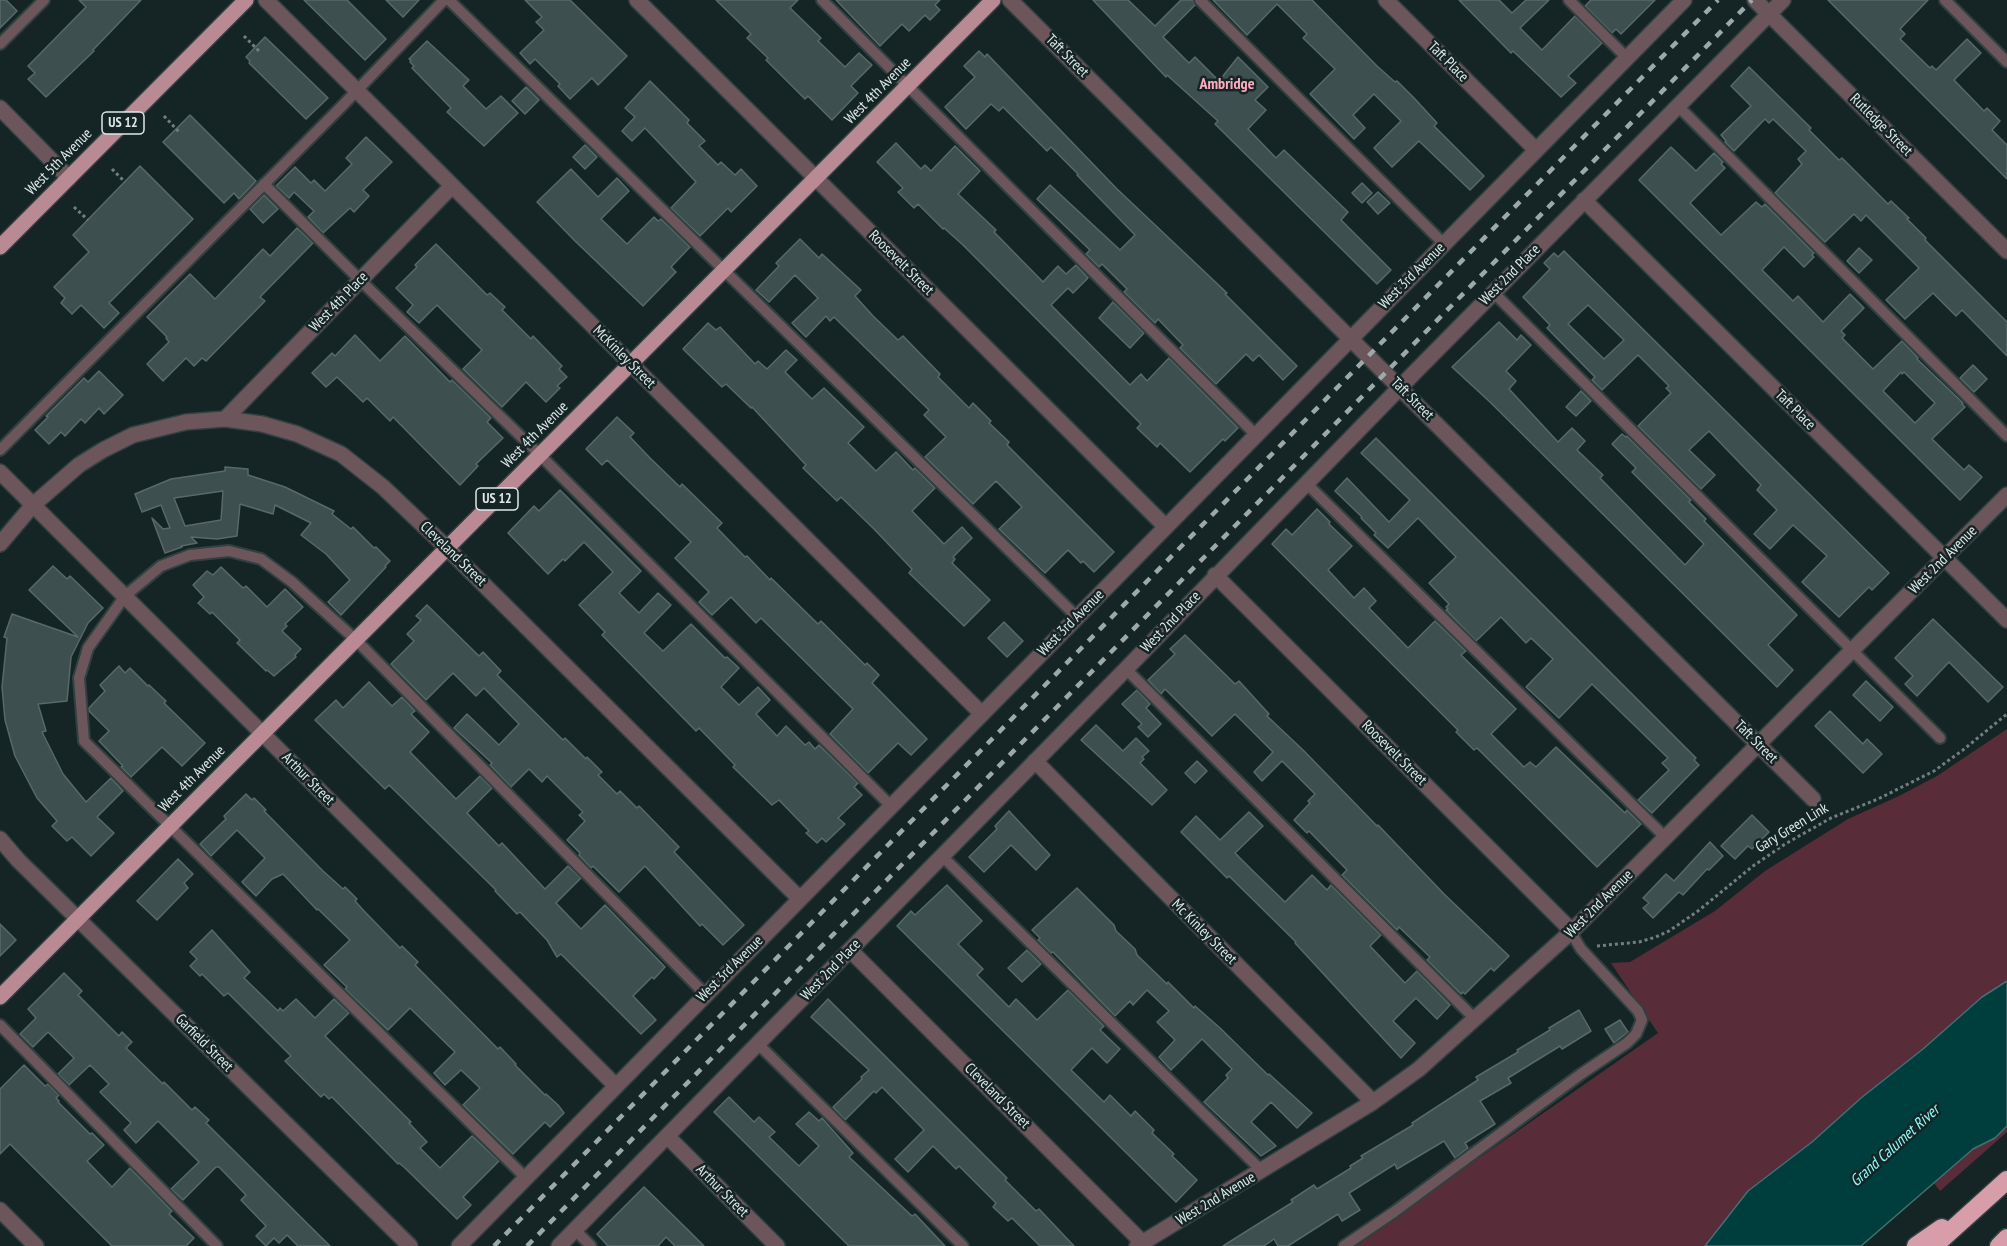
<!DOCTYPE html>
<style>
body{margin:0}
canvas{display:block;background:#152525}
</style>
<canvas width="2007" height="1246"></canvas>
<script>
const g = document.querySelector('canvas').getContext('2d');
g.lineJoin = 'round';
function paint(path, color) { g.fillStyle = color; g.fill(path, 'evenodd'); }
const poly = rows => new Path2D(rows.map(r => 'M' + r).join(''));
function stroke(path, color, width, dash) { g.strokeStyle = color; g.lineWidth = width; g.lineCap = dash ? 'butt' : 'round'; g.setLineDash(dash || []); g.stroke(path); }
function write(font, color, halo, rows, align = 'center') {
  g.font = font + ' "PT Sans Narrow",sans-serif'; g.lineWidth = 5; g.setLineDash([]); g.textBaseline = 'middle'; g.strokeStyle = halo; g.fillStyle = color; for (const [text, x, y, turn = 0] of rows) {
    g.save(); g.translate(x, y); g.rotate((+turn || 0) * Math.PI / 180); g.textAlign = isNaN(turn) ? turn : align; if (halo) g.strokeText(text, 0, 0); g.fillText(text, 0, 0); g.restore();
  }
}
paint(poly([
 [2007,729,2007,981,1982,997,1923,1049,1861,1098,1812,1142,1748,1191,1705,1246,1353,1246,1658,1033,1611,963,1630,962,1715,911,1765,871,1848,819,1899,796,1937,776],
 [2007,1126,2007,1132,1940,1191,1934,1183,1973,1149,1995,1138]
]), '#582c38');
const water = poly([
 [2007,981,2007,1126,1995,1138,1973,1149,1861,1246,1705,1246,1748,1191,1812,1142,1861,1098,1923,1049,1982,997,2007,981]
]);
paint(water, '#003e3e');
stroke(water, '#437171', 1.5);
const building = poly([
 [0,0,6,0,17,11,0,28,0,0],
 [79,0,141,0,93,50,94,51,46,97,28,79,35,73,28,66,86,7,79,0],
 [304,0,347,0,386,39,365,60,304,0],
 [386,0,419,0,403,17,386,0],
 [525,0,570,0,627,56,598,85,592,78,570,99,558,86,560,84,535,59,530,64,520,53,544,30,536,22,542,17,525,0],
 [716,0,798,0,790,8,821,38,818,41,845,67,859,53,872,65,851,86,858,93,832,120,808,96,805,99,766,60,768,58,747,38,751,34,716,0],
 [836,0,940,0,935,5,940,10,930,20,925,15,909,31,902,24,880,46,836,0],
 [1093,0,1128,0,1155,26,1181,0,1193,0,1195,5,1163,37,1189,63,1195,57,1219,81,1238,57,1268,87,1255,100,1266,110,1248,129,1276,158,1284,150,1348,212,1341,220,1391,270,1377,284,1215,124,1218,121,1167,75,1166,77,1093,0],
 [1213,0,1312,0,1377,66,1395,82,1397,81,1415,99,1437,123,1434,126,1484,176,1470,190,1419,141,1392,167,1374,148,1401,121,1374,94,1353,115,1365,128,1354,139,1310,94,1335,69,1303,38,1307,34,1277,4,1247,35,1213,0],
 [1459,0,1499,0,1512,13,1526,0,1549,0,1520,28,1542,50,1575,16,1602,43,1568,76,1576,83,1561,97,1513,51,1511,53,1459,0],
 [1591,0,1655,0,1621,34,1616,29,1612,33,1585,6,1591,0],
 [1828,0,1928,0,1900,29,1905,34,1900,39,1930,68,1932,66,1936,70,1967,39,1981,53,1954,80,1984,111,1987,108,2000,121,1992,130,2007,145,2007,179,1828,0],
 [265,37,328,98,306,119,249,63,250,61,246,57,265,37],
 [427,41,469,80,463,86,486,109,501,96,518,113,484,146,447,112,451,108,412,68,414,66,410,62,411,60,409,59,427,41],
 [979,51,985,57,987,54,1117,189,1227,293,1225,294,1297,366,1283,380,1259,355,1253,361,1246,354,1216,384,1180,348,1183,345,1158,319,1155,323,1124,292,1127,289,1102,264,1099,267,1086,254,1090,250,1037,199,1050,185,1120,250,1135,235,1077,175,1078,174,1051,147,1047,151,1003,107,999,111,991,104,966,129,945,107,975,77,964,66,979,51],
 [1749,67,1811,128,1809,130,1839,160,1842,158,1888,204,1891,201,1909,218,1907,219,1926,238,1925,240,2007,322,2007,356,1962,310,1956,316,1933,293,1905,319,1886,300,1919,268,1866,215,1861,221,1854,214,1825,242,1775,193,1802,164,1798,159,1806,151,1773,119,1769,123,1765,119,1734,151,1725,142,1726,141,1721,135,1751,106,1731,86,1749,67],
 [650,81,689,120,687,123,705,141,699,146,718,165,721,162,735,175,741,169,757,186,731,212,728,208,700,236,671,208,696,182,645,128,632,141,622,131,635,117,625,108,650,81],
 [526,87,539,100,525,114,512,101,526,87],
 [190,115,256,181,239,199,234,193,224,203,163,142,190,115],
 [366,137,392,162,363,190,369,196,354,212,350,208,323,233,308,217,314,211,294,192,289,198,276,186,295,167,311,183,314,180,325,191,352,164,346,158,366,137],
 [896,143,921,169,925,165,931,171,955,146,980,171,958,194,996,230,994,232,1043,282,1058,266,1066,274,1076,265,1088,278,1073,293,1068,288,1051,305,1130,385,1141,374,1147,381,1169,358,1238,428,1225,441,1223,439,1190,472,1160,443,1157,447,1137,428,1141,424,963,245,944,228,943,229,918,204,914,208,898,192,903,188,877,162,896,143],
 [585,145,597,157,585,169,573,157,585,145],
 [1671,147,1696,171,1714,153,1723,162,1721,164,1725,168,1690,203,1721,235,1756,202,1762,207,1765,204,1814,253,1812,255,1814,257,1804,267,1784,247,1762,270,1793,301,1798,296,1823,322,1850,294,1864,308,1841,331,1845,335,1842,338,1873,369,1902,341,1918,358,1917,359,1963,403,1962,404,1965,407,1932,439,1964,470,1969,465,1982,477,1960,500,1639,180,1671,147],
 [1901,372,1902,374,1904,372,1935,403,1915,423,1883,391,1901,372],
 [140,166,193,219,109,303,119,313,104,328,81,305,72,314,61,303,65,298,54,287,89,252,73,235,140,166],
 [571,169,598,197,617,178,629,191,601,219,627,244,654,217,658,221,661,219,690,247,671,267,676,272,643,306,575,241,537,202,571,169],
 [1362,183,1372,193,1362,203,1352,193,1362,183],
 [1378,192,1390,203,1378,214,1367,202,1378,192],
 [264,195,278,209,263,223,250,209,264,195],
 [297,228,313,243,260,297,265,301,206,361,202,358,194,366,186,358,163,381,147,364,169,342,166,338,167,337,147,317,190,274,215,299,263,249,270,256,297,228],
 [800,239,819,258,822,254,861,290,855,296,873,316,898,340,903,336,940,374,938,377,969,408,973,403,991,421,989,423,1009,442,1007,445,1114,552,1094,572,1083,561,1081,563,1068,550,1045,573,999,529,1022,507,996,481,973,504,925,457,946,437,924,415,929,410,834,317,830,321,826,316,806,337,792,323,818,298,795,275,769,302,756,290,779,266,776,263,800,239],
 [436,244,487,295,490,293,505,307,502,310,531,339,533,336,562,366,559,369,567,377,557,386,560,388,546,402,526,382,502,407,463,369,482,350,437,305,419,323,407,312,413,305,396,288,417,267,415,265,436,244],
 [1859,248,1872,260,1859,273,1847,261,1859,248],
 [1564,251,1889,573,1872,590,1869,587,1839,617,1802,582,1827,556,1793,525,1770,549,1754,534,1777,510,1757,490,1761,485,1709,431,1689,450,1715,475,1701,489,1638,426,1671,393,1666,388,1669,386,1638,355,1602,390,1592,380,1595,377,1547,328,1550,325,1523,297,1550,269,1544,263,1554,253,1558,257,1564,251],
 [1588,305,1624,340,1604,359,1568,324,1588,305],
 [1113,302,1144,333,1130,348,1099,318,1113,302],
 [1499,322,1517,340,1521,335,1531,345,1506,371,1516,381,1509,389,1558,442,1572,428,1585,441,1577,450,1603,475,1600,478,1685,565,1704,544,1632,472,1636,468,1612,444,1622,434,1626,437,1627,436,1691,500,1689,502,1706,519,1704,521,1797,615,1768,645,1793,670,1777,687,1490,402,1452,367,1499,322],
 [708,323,716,330,720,327,755,364,758,361,767,369,786,350,797,360,785,372,812,399,824,388,864,427,848,443,876,471,896,452,913,470,915,468,935,488,912,511,944,544,962,527,972,538,953,557,955,559,952,563,990,600,964,626,909,573,912,569,874,529,841,497,837,501,803,468,806,465,752,407,751,408,726,384,722,387,683,349,708,323],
 [355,335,380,361,405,336,450,382,452,380,491,418,487,422,503,438,476,464,478,466,460,485,393,417,390,421,367,398,363,402,337,377,326,387,312,373,332,353,335,356,355,335],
 [1973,365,1987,379,1974,392,1960,378,1973,365],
 [99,371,123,395,104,414,99,408,85,423,81,419,65,436,61,432,49,444,35,430,48,417,46,416,84,378,88,382,99,371],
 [1581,391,1591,401,1576,416,1566,407,1581,391],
 [617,417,634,433,630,437,650,458,680,487,682,484,722,523,717,528,745,557,747,556,770,580,771,578,818,624,821,621,865,665,867,663,879,675,872,683,927,739,911,755,898,743,868,773,830,734,853,709,761,618,756,623,731,597,712,615,699,602,709,592,675,558,691,542,607,460,602,465,586,449,617,417],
 [1376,438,1696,758,1694,760,1699,765,1652,813,1638,800,1669,770,1662,763,1668,758,1592,684,1559,718,1526,687,1553,659,1531,638,1526,643,1501,617,1476,641,1446,610,1448,609,1446,607,1449,604,1429,583,1456,557,1418,518,1388,548,1374,535,1376,533,1361,518,1362,517,1335,491,1347,478,1389,522,1410,500,1361,453,1376,438],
 [225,467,248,469,248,475,285,487,334,511,332,514,351,529,353,527,374,548,376,547,390,561,385,566,386,567,341,615,328,602,350,580,326,554,301,535,311,523,275,505,273,514,240,504,237,536,217,539,191,537,197,543,181,546,182,547,165,553,152,518,163,529,170,528,161,505,142,512,135,494,171,479,225,471,225,467],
 [223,491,221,520,185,526,174,498,223,491],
 [560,490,641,571,619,593,639,613,658,593,671,605,644,633,663,651,691,624,725,658,727,657,739,668,721,687,739,705,758,687,770,700,756,714,777,736,786,726,805,745,809,742,815,749,819,745,858,783,854,787,862,795,838,818,845,824,826,842,822,838,817,843,806,833,809,831,779,800,772,805,733,767,735,765,699,728,696,731,602,635,605,632,579,605,613,572,584,542,565,561,563,559,548,574,508,533,534,506,539,511,560,490],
 [1317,509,1330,522,1329,524,1352,546,1328,570,1354,598,1364,588,1376,601,1369,608,1408,648,1435,621,1466,651,1461,655,1516,709,1491,734,1524,767,1530,762,1536,767,1556,747,1625,813,1627,810,1641,824,1597,867,1477,748,1474,750,1456,732,1458,730,1272,544,1286,529,1292,535,1317,509],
 [53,566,67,579,70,576,103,608,88,623,71,657,67,701,38,704,46,731,42,732,63,774,86,802,111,778,123,791,97,817,114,833,91,856,72,837,67,841,52,826,57,821,37,798,15,756,5,720,2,687,7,638,4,637,12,614,78,637,29,590,53,566],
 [221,567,243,588,246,586,267,607,285,589,303,607,285,624,287,626,282,631,301,649,295,655,296,657,274,676,267,670,266,671,237,643,240,640,212,612,210,614,198,603,204,597,193,585,207,571,213,575,221,567],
 [427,605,479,656,483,652,501,671,497,675,563,740,565,738,586,759,587,757,602,772,598,775,617,794,620,791,637,808,639,806,679,847,674,852,744,925,723,945,702,924,700,926,645,866,619,892,593,866,591,868,579,855,580,853,567,840,585,821,579,815,583,812,547,776,542,782,529,769,511,787,490,765,492,763,454,728,467,714,499,745,519,724,484,688,476,696,453,673,426,700,391,664,414,641,407,634,421,620,416,616,427,605],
 [1933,619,2003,687,1988,702,1949,662,1917,696,1905,684,1913,676,1895,658,1933,619],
 [1004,622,1023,641,1007,657,988,638,1004,622],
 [1185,635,1235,684,1239,681,1269,714,1267,716,1304,751,1377,826,1378,825,1444,894,1509,956,1494,971,1491,968,1465,994,1463,992,1461,994,1427,960,1430,957,1399,927,1397,930,1342,875,1347,870,1309,831,1307,833,1294,820,1310,803,1308,801,1315,794,1282,761,1262,781,1254,772,1273,752,1235,714,1212,736,1165,689,1161,694,1148,680,1175,654,1170,649,1185,635],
 [119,666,125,673,130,668,148,686,149,685,166,701,164,703,205,743,182,766,162,747,131,777,121,767,123,766,99,741,109,731,89,711,89,708,105,691,100,685,119,666],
 [1866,681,1893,707,1880,721,1853,695,1866,681],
 [369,682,392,706,402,697,415,711,411,714,429,732,410,752,456,799,480,776,492,788,467,813,499,846,502,843,545,889,568,866,581,878,556,903,581,929,605,905,665,967,654,979,652,977,633,996,656,1020,641,1034,561,954,557,957,547,940,520,912,517,914,495,891,496,890,389,785,385,789,315,720,336,700,343,708,369,682],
 [1137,690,1150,704,1146,708,1161,724,1148,737,1138,727,1142,724,1122,704,1137,690],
 [1830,711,1863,744,1867,739,1882,754,1863,773,1815,726,1830,711],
 [1096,725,1123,751,1136,738,1149,751,1142,757,1144,759,1140,763,1167,790,1152,805,1081,740,1096,725],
 [1197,761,1207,771,1195,783,1185,773,1197,761],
 [246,794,252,800,254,798,266,810,264,811,323,871,343,889,345,887,357,899,355,901,364,911,400,948,402,946,418,962,415,965,498,1049,500,1047,516,1064,515,1065,545,1095,546,1094,558,1105,564,1113,550,1127,545,1122,513,1154,463,1105,480,1088,461,1070,445,1085,434,1073,455,1052,410,1008,388,1030,345,989,347,987,324,965,350,940,318,909,317,910,283,874,272,879,256,896,242,882,265,858,237,830,211,856,200,844,226,819,224,816,246,794],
 [1009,811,1050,855,1036,870,1011,845,984,872,969,857,997,829,995,826,1009,811],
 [1249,812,1263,826,1235,853,1254,872,1285,902,1312,875,1327,890,1331,885,1381,935,1370,946,1405,983,1417,971,1450,1005,1437,1019,1416,998,1393,1021,1415,1043,1401,1058,1295,943,1296,942,1229,876,1227,878,1181,832,1196,816,1220,840,1249,812],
 [1752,815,1769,832,1752,849,1748,846,1735,859,1721,846,1752,815],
 [1710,842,1723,856,1709,870,1707,869,1683,895,1679,892,1653,918,1643,908,1649,903,1643,898,1666,874,1674,881,1710,842],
 [178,859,193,874,184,883,188,888,157,920,137,901,178,859],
 [947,885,982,921,958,944,983,969,977,975,1009,1007,1016,999,1037,1020,1068,990,1104,1026,1100,1030,1120,1049,1107,1063,1092,1048,1071,1070,1104,1102,1110,1095,1131,1116,1135,1111,1154,1130,1152,1133,1174,1154,1172,1156,1197,1180,1176,1202,897,926,911,911,915,915,947,885],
 [1077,888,1114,925,1116,931,1135,949,1137,955,1167,984,1168,982,1194,1008,1195,1006,1220,1028,1268,1075,1269,1074,1312,1113,1297,1128,1271,1102,1251,1122,1276,1146,1261,1156,1204,1102,1228,1078,1226,1075,1232,1069,1202,1039,1171,1070,1159,1057,1175,1040,1157,1022,1169,1011,1147,990,1133,1005,1130,1001,1115,1016,1053,952,1051,953,1038,940,1040,938,1032,930,1077,888],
 [0,924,16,940,0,956,0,924],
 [212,930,250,972,244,978,278,1011,280,1008,283,1011,296,999,315,1018,334,999,349,1013,325,1036,411,1122,409,1123,427,1142,420,1148,440,1168,472,1136,499,1161,463,1197,471,1205,457,1219,405,1168,399,1163,398,1164,332,1097,329,1099,324,1094,321,1097,285,1061,291,1056,228,993,224,996,202,974,200,976,190,966,197,959,190,952,212,930],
 [1027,950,1041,964,1022,982,1008,968,1027,950],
 [64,973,82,991,78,995,119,1036,122,1032,132,1042,126,1048,163,1084,164,1082,192,1110,195,1107,209,1120,206,1123,330,1246,298,1246,287,1235,279,1243,274,1238,266,1246,256,1236,266,1226,241,1200,246,1195,219,1167,216,1167,183,1200,171,1189,199,1162,158,1121,136,1143,124,1130,131,1123,100,1092,109,1084,90,1065,69,1085,58,1074,74,1058,48,1032,33,1047,20,1034,36,1018,28,1009,64,973],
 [828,999,1007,1178,1005,1180,1036,1211,1039,1209,1074,1246,1040,1246,1012,1218,1008,1221,993,1207,996,1203,959,1166,956,1169,933,1146,908,1172,895,1159,924,1130,882,1087,876,1093,874,1091,845,1120,833,1107,862,1079,861,1077,869,1070,811,1017,828,999],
 [1579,1010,1591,1031,1562,1049,1560,1046,1508,1078,1511,1083,1480,1101,1495,1124,1465,1143,1468,1148,1455,1158,1444,1141,1397,1169,1395,1164,1349,1193,1360,1210,1342,1221,1338,1214,1288,1246,1278,1246,1274,1239,1264,1246,1223,1246,1293,1202,1291,1200,1314,1185,1317,1189,1351,1168,1350,1166,1363,1158,1361,1156,1413,1125,1412,1123,1478,1080,1476,1077,1518,1052,1517,1050,1550,1030,1549,1028,1579,1010],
 [1620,1020,1628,1032,1614,1043,1605,1029,1620,1020],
 [24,1065,45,1086,48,1084,59,1095,56,1098,59,1101,58,1102,90,1134,92,1133,104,1145,87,1161,112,1187,130,1168,172,1211,169,1214,194,1238,186,1246,112,1246,10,1144,0,1154,0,1089,24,1065],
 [729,1097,754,1122,759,1117,775,1132,769,1137,799,1166,819,1146,796,1124,809,1112,819,1121,822,1118,853,1153,849,1157,912,1216,915,1214,945,1246,849,1246,714,1112,729,1097],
 [644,1187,687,1229,704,1246,675,1246,666,1237,658,1246,608,1246,597,1234,644,1187]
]);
paint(building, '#3e4f4f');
stroke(building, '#576969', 1.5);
const service = poly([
 [449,0,1077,617],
 [822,0,1256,435],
 [1200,0,1444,244],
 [1569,0,1627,58],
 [1945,0,2007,62],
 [0,44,44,0],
 [1678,106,2007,436],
 [264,184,360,280,540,455,891,806],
 [1493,292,1940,738],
 [0,450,342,106,444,0],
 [1306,483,1666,838],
 [1126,669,1475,1019],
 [942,856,1262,1171],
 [0,1025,217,1246],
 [758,1044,963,1246],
 [526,1178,84,741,79,678,88,648,125,596,161,566,190,555,229,551,261,559,292,582,356,640,706,995],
 [575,1230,591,1246],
 [1344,1246,1394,1212,1581,1074,1627,1043,1636,1034,1642,1020,1638,1011,1581,949,1575,939,1572,931]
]);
const minor = poly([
 [266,0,982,714],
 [637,0,1166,527],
 [1010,0,1813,799],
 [1386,0,1536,150],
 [1755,0,2007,251],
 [0,108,69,178],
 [1584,200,2007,620],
 [225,419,452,186],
 [0,472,616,1086],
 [0,544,33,505,79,465,103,450,133,435,186,422,225,419,262,424,297,434,341,454,383,487,447,548,800,899],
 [1215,575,1572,931],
 [1035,761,1373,1102],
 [0,839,18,860,78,919,410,1246],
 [850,950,1143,1243],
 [667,1136,777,1246],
 [0,1210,36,1246],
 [459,1246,1684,0],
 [559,1246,1126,669,1416,371,1783,0],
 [1137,1246,1373,1102,1419,1069,1572,931,2007,495]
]);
const primary = poly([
 [0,247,246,0],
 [0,997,993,0]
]);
const motorway = poly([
 [1916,1246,1942,1228],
 [1934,1246,2007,1180],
 [1999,1246,2007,1238]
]);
stroke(service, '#314040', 14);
stroke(minor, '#314040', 18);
stroke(primary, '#314040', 18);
stroke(motorway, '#314040', 21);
stroke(poly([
 [244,36,260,52],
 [164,116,180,133],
 [112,169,125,182],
 [74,207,88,220],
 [1597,946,1639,942,1656,937,1669,931,1698,911,1753,866,1785,844,1831,818,1878,799,1934,771,1963,750,2007,714]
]), '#727f7f', 3, [3, 3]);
stroke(service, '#6d565b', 10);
stroke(minor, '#6d565b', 15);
stroke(primary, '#b98994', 15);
stroke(motorway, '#d79eaa', 18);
stroke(poly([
 [494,1246,1718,0],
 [527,1246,1752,0]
]), '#9da9a9', 4.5, [8, 8]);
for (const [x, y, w] of [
 [123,123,42],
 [497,499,42]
]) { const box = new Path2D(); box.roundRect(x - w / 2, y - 11, w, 22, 4.5); g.fillStyle = '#152525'; g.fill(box); stroke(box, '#dee8e8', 1.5); }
write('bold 14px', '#dee8e8', null, [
 ["US 12",123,123],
 ["US 12",497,499]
]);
write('15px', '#dee8e8', '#152525', [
 ["Taft Street",1067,56,45],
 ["Taft Place",1448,62,45],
 ["West 4th Avenue",878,91,-45],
 ["Rutledge Street",1881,125,45],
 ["West 5th Avenue",59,162,-45],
 ["Roosevelt Street",901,263,45],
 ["West 2nd Place",1510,275,-45],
 ["West 3rd Avenue",1412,276,-45],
 ["West 4th Place",339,302,-46],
 ["McKinley Street",624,357,45],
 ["Taft Street",1412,399,45],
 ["Taft Place",1795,410,45],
 ["West 4th Avenue",535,435,-45],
 ["Cleveland Street",453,554,44],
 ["West 2nd Avenue",1943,560,-45],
 ["West 2nd Place",1171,622,-46],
 ["West 3rd Avenue",1071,623,-45],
 ["Taft Street",1756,742,45],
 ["Roosevelt Street",1394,753,45],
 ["West 4th Avenue",192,779,-45],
 ["Arthur Street",308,779,45],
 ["Gary Green Link",1792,828,-31],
 ["West 2nd Avenue",1599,904,-45],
 ["Mc Kinley Street",1204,932,45],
 ["West 3rd Avenue",730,969,-45],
 ["West 2nd Place",831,970,-46],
 ["Garfield Street",204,1043,45],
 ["Cleveland Street",997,1096,45],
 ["Arthur Street",722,1191,45],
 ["West 2nd Avenue",1216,1199,-31]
]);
write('bold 16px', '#feabbe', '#152525', [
 ["Ambridge",1227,84]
]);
write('italic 16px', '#8cf8f9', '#152525', [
 ["Grand Calumet River",1895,1146,-42]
]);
</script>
